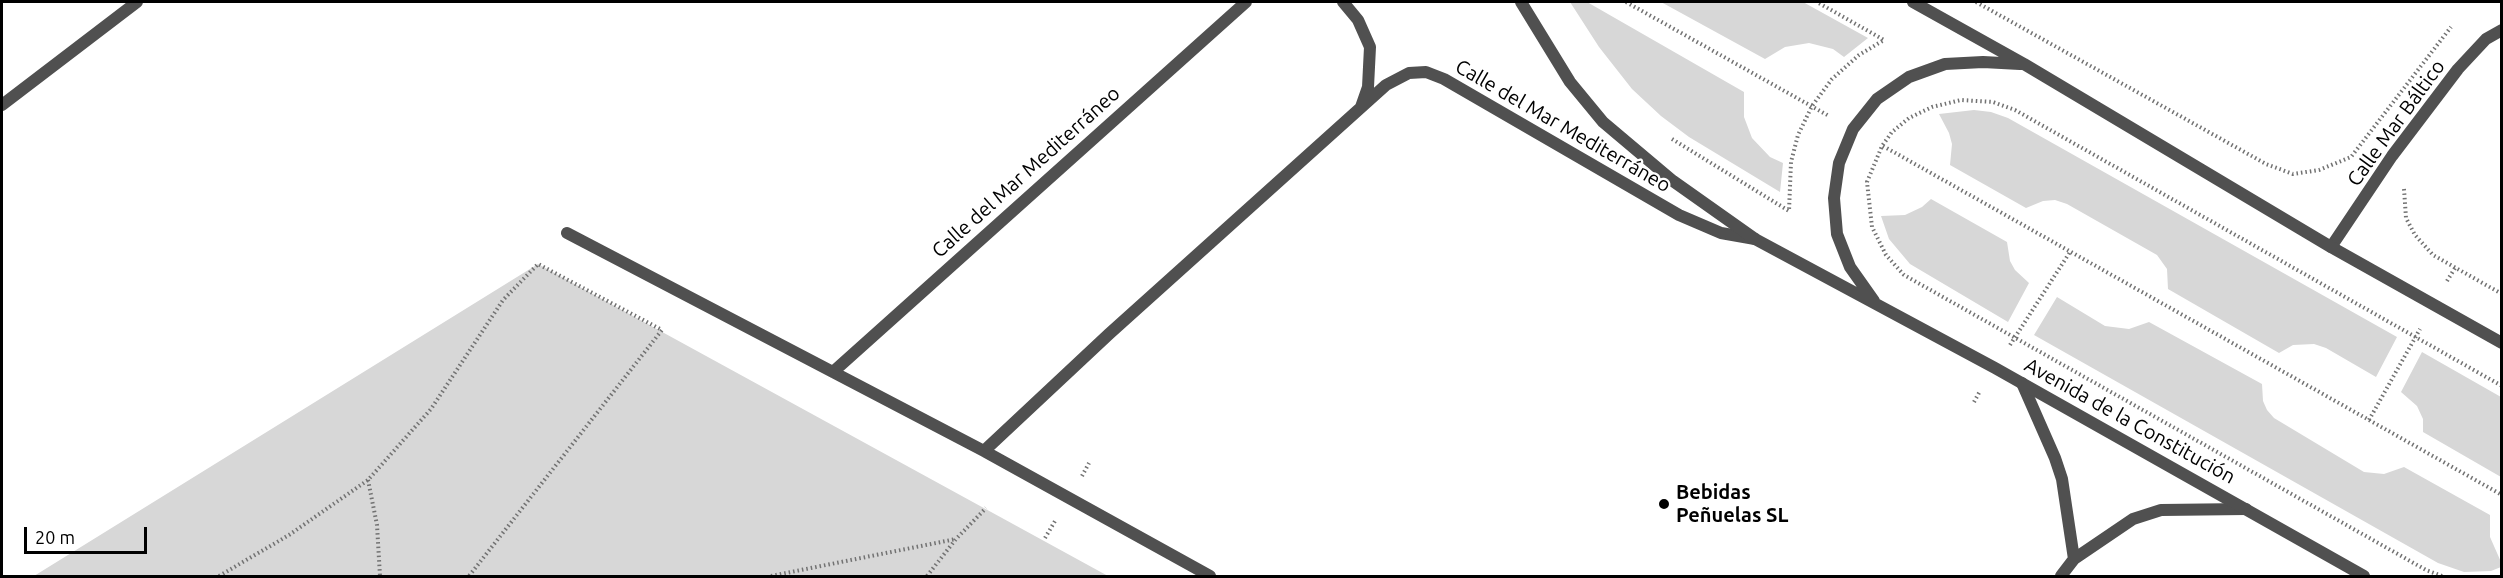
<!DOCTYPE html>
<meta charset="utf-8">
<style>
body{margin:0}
#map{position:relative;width:2503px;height:578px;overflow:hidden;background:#fff;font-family:Ubuntu,sans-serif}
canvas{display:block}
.frame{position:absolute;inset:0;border:3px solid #000;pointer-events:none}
.scale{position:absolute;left:24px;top:527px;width:123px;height:27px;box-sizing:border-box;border:3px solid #000;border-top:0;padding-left:8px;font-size:18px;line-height:21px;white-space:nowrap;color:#000;-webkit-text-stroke:4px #fff;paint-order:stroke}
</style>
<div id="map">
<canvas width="2503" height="578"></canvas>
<div class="frame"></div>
<div class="scale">20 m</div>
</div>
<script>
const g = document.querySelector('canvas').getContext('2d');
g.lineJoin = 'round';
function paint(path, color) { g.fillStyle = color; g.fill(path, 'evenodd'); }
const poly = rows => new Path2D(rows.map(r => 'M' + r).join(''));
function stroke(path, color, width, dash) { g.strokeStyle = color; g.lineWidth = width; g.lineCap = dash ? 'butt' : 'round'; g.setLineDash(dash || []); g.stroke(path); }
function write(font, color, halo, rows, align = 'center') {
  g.font = font + ' Ubuntu,sans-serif'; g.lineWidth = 4.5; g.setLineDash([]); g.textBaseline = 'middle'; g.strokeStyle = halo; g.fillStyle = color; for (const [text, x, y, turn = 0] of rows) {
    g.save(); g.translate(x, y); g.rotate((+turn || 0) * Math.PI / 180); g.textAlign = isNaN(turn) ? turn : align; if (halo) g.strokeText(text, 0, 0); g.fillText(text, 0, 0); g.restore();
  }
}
paint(poly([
 [1570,2,1587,2,1744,92,1744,117,1752,138,1770,157,1783,163,1780,192,1689,137,1661,116,1632,89,1599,47],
 [1661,2,1803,2,1868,38,1844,57,1833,49,1809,43,1785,47,1765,59],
 [1974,110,1991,112,2008,118,2397,337,2376,377,2326,348,2314,344,2293,345,2279,353,2168,289,2167,269,2157,255,2067,204,2055,200,2043,201,2026,208,1950,165,1952,144,1949,133,1939,114],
 [1931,199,2007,242,2010,261,2015,270,2029,283,2008,322,1910,264,1889,239,1881,216,1905,215,1922,207],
 [538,264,1108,576,34,576],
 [2057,297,2105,326,2129,329,2149,322,2262,384,2263,401,2267,410,2274,418,2364,472,2384,474,2404,467,2490,515,2490,537,2501,562,2501,567,2491,571,2464,572,2438,563,2034,335],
 [2422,352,2501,397,2501,477,2423,432,2423,419,2417,406,2401,392]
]), '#d7d7d7');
stroke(poly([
 [1626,2,1829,116],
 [1976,2,2266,164,2293,174,2319,170,2351,157,2451,27],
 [1672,139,1789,211,1791,162,1798,135,1812,106,1832,79,1859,55,1884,40,1817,2],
 [1883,146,2502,495],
 [2404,189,2406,218,2415,235,2433,255,2502,294],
 [2447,281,2455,268],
 [2010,345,2070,252],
 [1974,402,1980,391],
 [2369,420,2420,329],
 [1082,476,1089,463],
 [368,480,377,525,380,576],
 [1045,538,1055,521],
 [219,576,289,535,368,480,431,409,503,300,538,264,662,330,469,576],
 [771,576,956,539],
 [927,576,956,539,986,508],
 [2442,576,2426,570,1904,275,1886,255,1872,227,1867,182,1882,146,1892,132,1909,118,1932,107,1961,100,1993,102,2015,110,2502,386]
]), '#727272', 4, [1.5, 3]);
stroke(poly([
 [2,105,137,2]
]), '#505050', 12);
stroke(poly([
 [1343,2,1358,20,1370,47,1368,87,1361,107],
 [567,233,984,451,1210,576],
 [2331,247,2392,156,2458,69,2486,39,2502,30],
 [833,372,1246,2],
 [2022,383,2055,458,2062,479,2074,559],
 [984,451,1109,334,1386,85,1409,73,1426,72,1444,79,1679,215,1721,233,1755,239],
 [2061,576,2074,559,2133,519,2161,510,2246,509]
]), '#505050', 12);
stroke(poly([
 [1521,2,1570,82,1603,122,1673,181,1755,239,1995,368,2364,576],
 [1913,2,2024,64,2331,247,2502,343],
 [1874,301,1850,267,1837,234,1834,198,1839,163,1853,129,1877,99,1909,77,1945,64,1983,62,2020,64]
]), '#505050', 12);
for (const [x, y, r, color] of [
 [1664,504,6,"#000"]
]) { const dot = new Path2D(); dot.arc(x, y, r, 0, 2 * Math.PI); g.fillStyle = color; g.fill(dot); stroke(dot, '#fff', 2); }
write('20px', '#000', '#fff', [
 ["Calle Mar Báltico",2396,123,-54],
 ["Calle del Mar Mediterráneo",1563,126,30],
 ["Calle del Mar Mediterráneo",1026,172,-42],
 ["Avenida de la Constitución",2130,421,29]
]);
write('bold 20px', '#000', '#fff', [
 ["Bebidas",1676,492],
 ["Peñuelas SL",1676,515]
], 'left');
</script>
